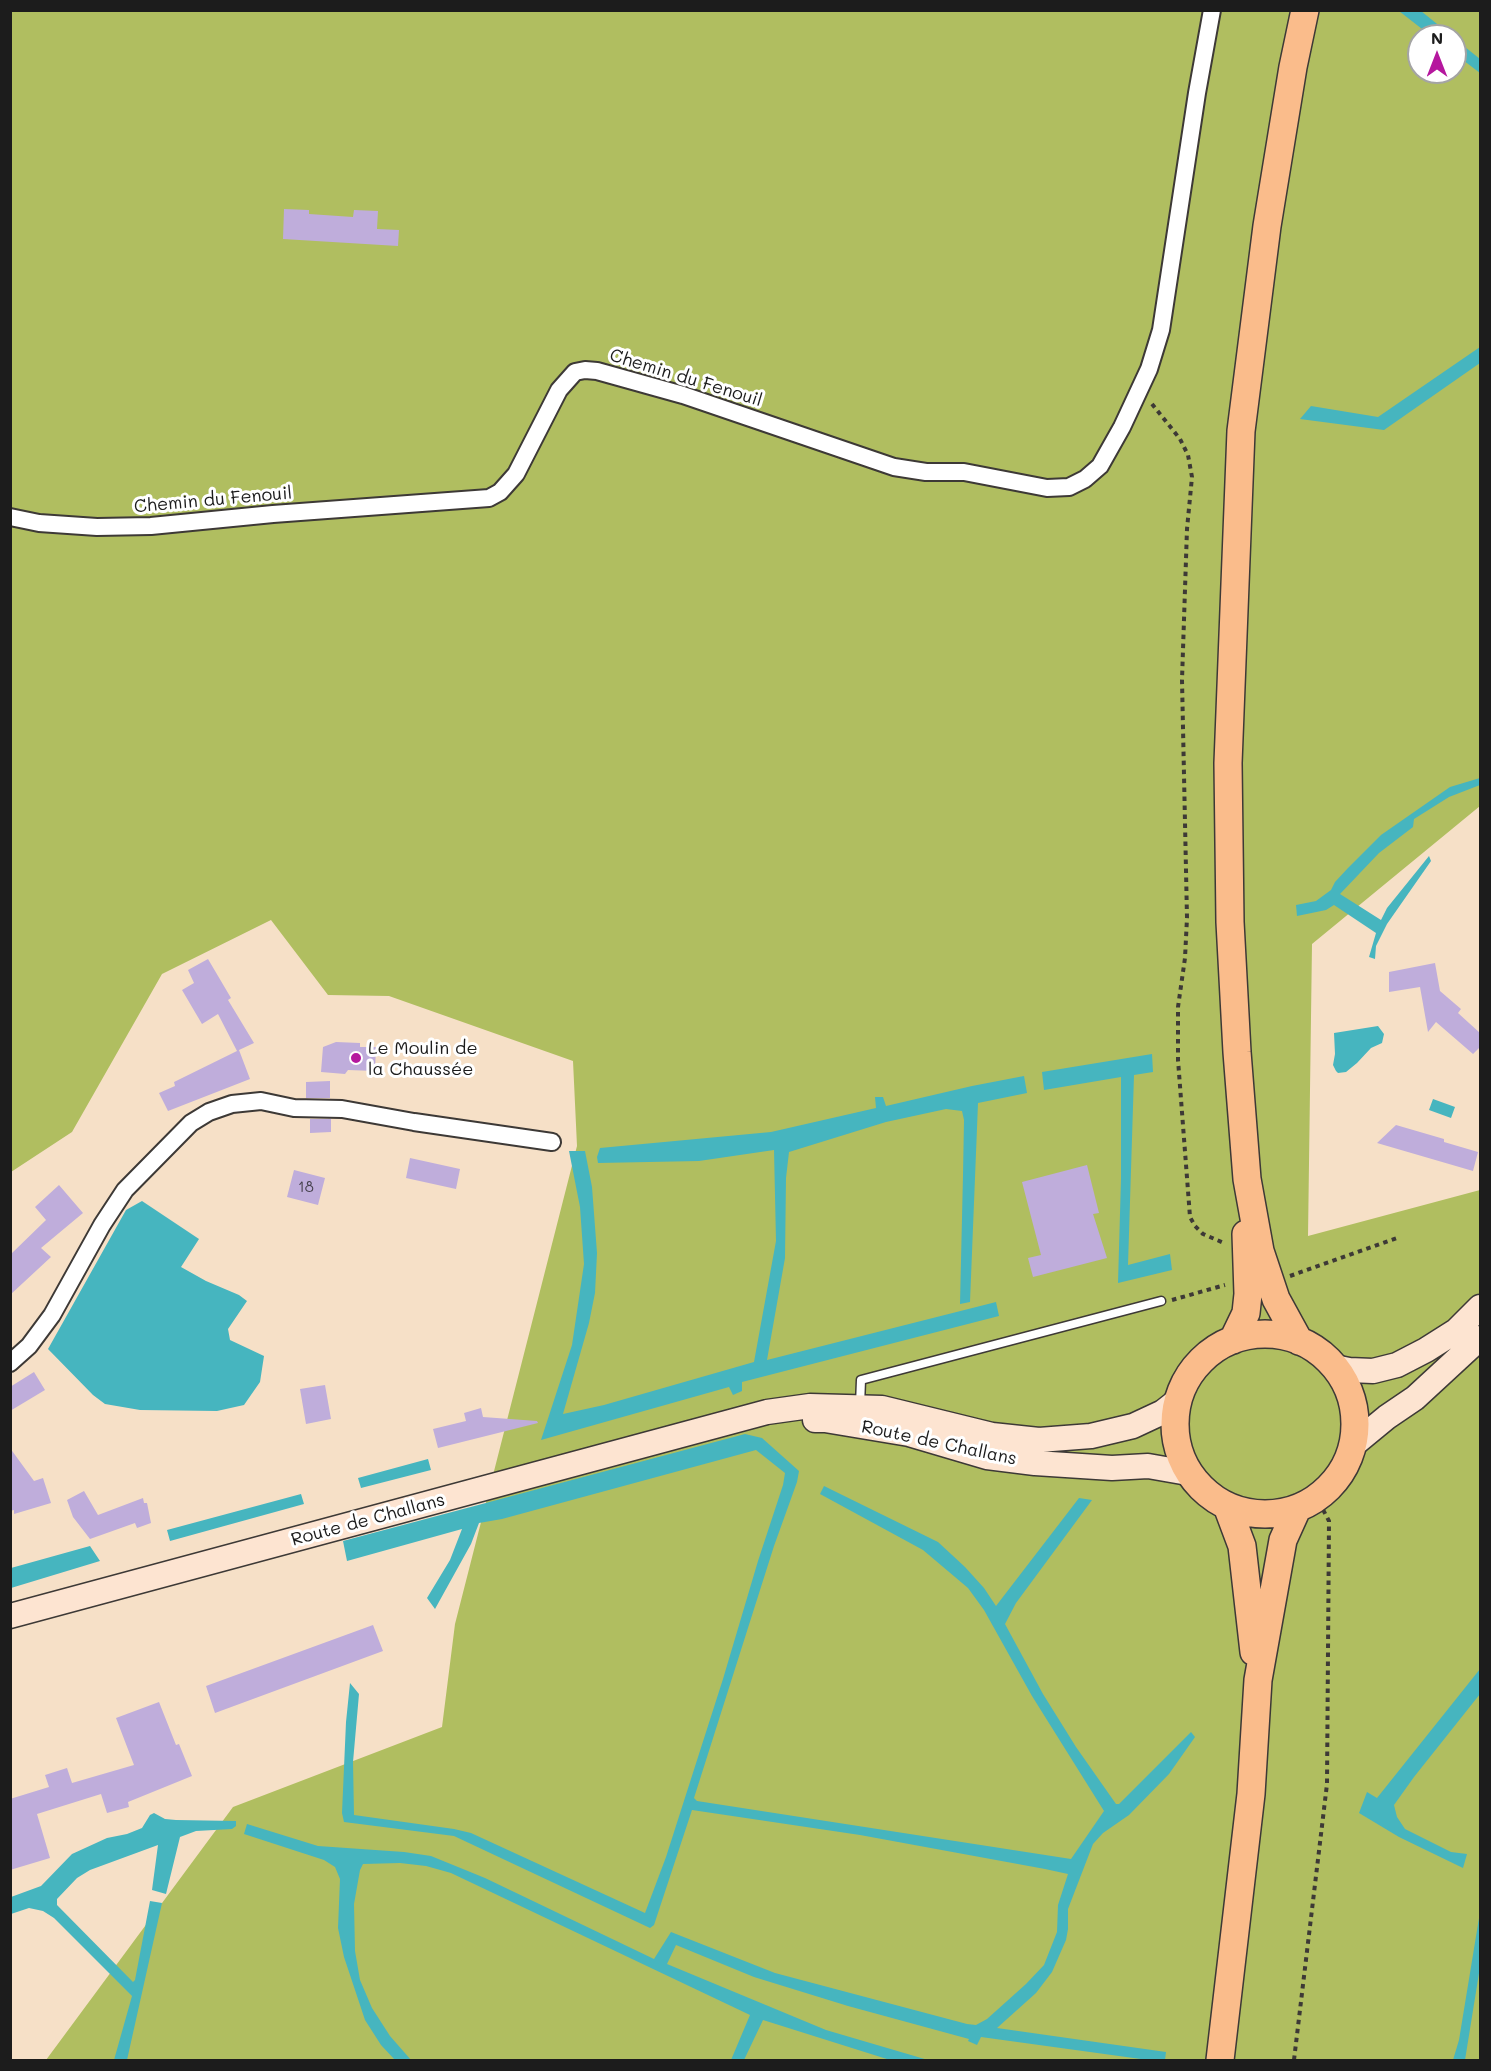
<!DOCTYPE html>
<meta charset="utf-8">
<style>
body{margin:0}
#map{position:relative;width:1491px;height:2071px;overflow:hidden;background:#f6e0c7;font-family:Mali,sans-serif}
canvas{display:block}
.frame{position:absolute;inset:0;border:12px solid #1c1c1c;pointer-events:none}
.north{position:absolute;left:1407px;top:24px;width:60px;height:60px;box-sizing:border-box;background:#fff;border:2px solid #a4a4a4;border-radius:50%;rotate:0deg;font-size:16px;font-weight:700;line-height:24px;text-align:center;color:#1c1c1c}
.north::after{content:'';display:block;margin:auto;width:21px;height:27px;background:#b5179e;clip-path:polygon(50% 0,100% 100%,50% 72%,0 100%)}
</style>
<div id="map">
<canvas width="1491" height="2071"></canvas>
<div class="frame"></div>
<div class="north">N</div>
</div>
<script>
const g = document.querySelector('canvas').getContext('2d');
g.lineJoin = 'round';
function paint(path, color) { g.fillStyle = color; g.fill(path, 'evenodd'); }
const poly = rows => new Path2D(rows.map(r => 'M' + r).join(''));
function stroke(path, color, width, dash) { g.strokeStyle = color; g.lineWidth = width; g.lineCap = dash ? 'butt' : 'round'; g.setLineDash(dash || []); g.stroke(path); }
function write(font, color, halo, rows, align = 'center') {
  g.font = font + ' Mali,sans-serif'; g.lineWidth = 6; g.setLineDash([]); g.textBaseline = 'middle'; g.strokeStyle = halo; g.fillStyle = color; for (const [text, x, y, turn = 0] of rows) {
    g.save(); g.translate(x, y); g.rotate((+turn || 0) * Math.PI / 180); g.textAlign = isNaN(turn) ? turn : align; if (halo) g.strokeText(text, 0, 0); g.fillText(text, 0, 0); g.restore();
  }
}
paint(poly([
 [11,11,1480,11,1480,806,1312,944,1308,1236,1480,1190,1480,2060,46,2060,233,1807,442,1727,455,1624,577,1146,573,1061,389,996,328,995,271,920,162,974,72,1132,11,1172],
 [1419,36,1455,36,1455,72,1419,72]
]), '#b0be60');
paint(poly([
 [1399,11,1421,11,1452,36,1431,36],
 [1455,39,1480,59,1480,73,1455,54],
 [1480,347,1480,363,1384,430,1300,419,1311,406,1378,417],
 [1480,778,1480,785,1449,797,1414,819,1413,827,1379,853,1340,894,1381,920,1387,908,1429,856,1431,861,1387,924,1376,946,1375,959,1369,957,1376,933,1334,905,1326,910,1297,916,1296,905,1316,901,1331,890,1335,882,1348,868,1381,835,1450,787],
 [1378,1026,1384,1034,1382,1043,1371,1048,1357,1063,1346,1072,1338,1073,1336,1071,1333,1065,1335,1054,1334,1033],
 [1152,1054,1153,1072,1134,1075,1128,1265,1170,1254,1172,1270,1118,1283,1121,1179,1121,1077,1044,1090,1042,1072],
 [1024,1076,1027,1093,978,1103,970,1302,960,1304,963,1175,964,1120,962,1111,946,1109,886,1122,789,1152,786,1178,785,1258,767,1360,996,1302,999,1316,742,1382,742,1391,733,1395,729,1387,541,1440,572,1345,584,1264,580,1207,569,1151,585,1151,592,1187,597,1253,595,1293,589,1323,563,1414,604,1405,754,1362,776,1241,774,1150,699,1161,598,1163,597,1157,600,1148,771,1132,876,1108,875,1097,883,1097,886,1106,972,1086],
 [1433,1099,1455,1107,1451,1118,1429,1110],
 [142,1201,199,1239,181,1267,206,1281,239,1295,247,1301,228,1329,230,1340,264,1356,260,1382,244,1405,217,1411,140,1410,105,1404,93,1395,48,1349,126,1210],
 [745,1434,762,1438,799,1471,797,1482,774,1546,694,1798,697,1801,1071,1859,1104,1811,1032,1696,984,1610,968,1588,923,1550,820,1494,824,1486,938,1542,965,1567,984,1588,996,1606,1079,1498,1092,1500,1016,1603,1005,1624,1043,1694,1076,1747,1116,1804,1119,1804,1191,1732,1195,1737,1169,1774,1129,1815,1103,1833,1093,1844,1068,1909,1068,1929,1066,1940,1052,1972,1036,1993,997,2028,1166,2052,1165,2060,1148,2060,981,2037,977,2045,968,2041,969,2039,848,2006,754,1977,676,1945,667,1964,826,2030,928,2060,890,2060,763,2020,744,2060,731,2060,750,2015,451,1873,426,1866,400,1863,363,1864,360,1870,354,1904,355,1951,360,1980,372,2008,390,2036,411,2060,395,2060,381,2045,365,2020,344,1957,338,1928,340,1879,335,1867,324,1860,244,1834,247,1824,318,1846,404,1852,431,1856,485,1878,654,1959,671,1932,775,1973,967,2024,976,2025,987,2019,1026,1984,1044,1965,1057,1932,1058,1905,1068,1874,1045,1869,860,1835,692,1810,654,1925,650,1928,454,1836,344,1822,342,1813,346,1722,350,1683,359,1694,353,1762,354,1815,454,1829,471,1833,645,1913,666,1857,723,1679,758,1561,783,1485,785,1473,756,1450,502,1519,479,1523,471,1544,435,1609,427,1598,450,1560,462,1529,347,1561,343,1541],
 [428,1459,431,1470,361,1488,358,1478],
 [301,1494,304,1504,170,1541,167,1530],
 [90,1546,100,1561,11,1588,11,1568],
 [1480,1669,1480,1694,1414,1777,1394,1805,1397,1817,1405,1829,1451,1852,1467,1854,1463,1868,1399,1837,1359,1813,1367,1792,1377,1798],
 [154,1813,165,1819,176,1820,236,1821,236,1826,232,1829,196,1831,180,1837,166,1894,152,1890,158,1845,90,1870,77,1878,57,1899,57,1905,133,1982,135,1980,150,1901,162,1903,127,2060,114,2060,132,1996,54,1918,43,1911,29,1908,11,1914,11,1897,41,1886,72,1854,107,1838,127,1834,142,1828,150,1815],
 [1480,1912,1480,1967,1465,2060,1453,2060,1459,2040]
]), '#46b5bf');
paint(poly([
 [284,209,309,210,309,214,353,217,354,210,378,211,377,229,399,230,398,246,283,239],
 [208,959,231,998,228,1000,254,1043,239,1050,250,1079,168,1111,159,1093,175,1086,174,1082,237,1051,218,1014,202,1024,182,990,194,983,188,970],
 [1435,963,1440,991,1461,1009,1458,1013,1480,1033,1480,1047,1473,1054,1436,1022,1428,1032,1420,987,1389,992,1389,972],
 [336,1042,360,1043,360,1047,376,1047,375,1071,348,1070,345,1074,321,1072,323,1047],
 [330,1081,330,1098,306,1098,306,1082],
 [310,1119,331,1119,331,1132,310,1133],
 [1396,1125,1444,1139,1444,1142,1478,1152,1473,1171,1377,1143],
 [410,1158,460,1169,456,1189,406,1178],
 [1087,1165,1099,1213,1093,1214,1107,1258,1033,1277,1028,1258,1041,1255,1022,1182],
 [294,1170,325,1178,318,1205,287,1197],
 [59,1185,83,1213,41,1248,51,1257,10,1295,10,1255,46,1220,35,1207],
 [34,1372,45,1390,10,1411,10,1387],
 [325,1385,331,1419,306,1424,300,1389],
 [481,1408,483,1417,537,1421,538,1423,438,1448,433,1429,466,1421,464,1413],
 [10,1448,34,1481,43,1478,51,1503,14,1514,14,1510,10,1511],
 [84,1491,98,1515,143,1498,144,1503,147,1503,151,1523,137,1528,135,1523,90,1539,73,1517,67,1500],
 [373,1625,383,1651,215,1713,206,1686],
 [159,1702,176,1745,179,1744,192,1776,128,1802,129,1807,107,1813,101,1794,37,1814,50,1858,10,1870,10,1799,49,1787,45,1775,67,1768,72,1783,134,1765,116,1718]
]), '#bfaddb');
const lane = poly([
 [860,1405,861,1380,1161,1301]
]);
const street = poly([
 [10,517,39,523,97,527,151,526,273,514,489,498,500,492,516,474,559,390,575,372,585,370,597,371,683,395,894,467,926,472,964,472,1047,488,1069,487,1085,479,1100,466,1122,427,1149,369,1161,330,1197,93,1212,10],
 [10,1363,29,1346,52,1315,102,1225,125,1190,191,1123,209,1112,232,1104,261,1101,294,1108,342,1109,414,1122,552,1142]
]);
const secondary = poly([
 [1334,1367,1349,1370,1373,1371,1397,1365,1426,1350,1456,1331,1480,1307],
 [815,1420,825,1420,909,1434,987,1457,1035,1463,1112,1468,1148,1466,1188,1473],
 [1353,1445,1387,1417,1415,1398,1480,1338],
 [10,1616,767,1412,810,1406,882,1408,992,1435,1039,1440,1091,1436,1133,1426,1163,1412,1177,1401]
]);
const primary = poly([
 '1175 1424a90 90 0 1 1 180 0a90 90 0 1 1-180 0Z',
 [1233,1340,1246,1313,1248,1294,1246,1234],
 [1299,1341,1276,1299,1260,1251,1247,1179,1237,1052,1230,922,1228,763,1241,431,1267,226,1293,67,1305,10],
 [1227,1506,1242,1546,1254,1652],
 [1220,2060,1251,1794,1258,1680,1283,1540,1297,1509]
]);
stroke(lane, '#3d3936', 11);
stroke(street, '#3d3936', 20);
stroke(secondary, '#3d3936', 27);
stroke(primary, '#3d3936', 30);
stroke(poly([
 [1152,404,1180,439,1188,455,1192,477,1187,529,1182,680,1187,918,1185,958,1178,1007,1178,1060,1190,1217,1195,1226,1203,1234,1224,1243],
 [1290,1276,1397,1238],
 [1172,1300,1225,1285],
 [1294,2060,1327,1784,1329,1521,1320,1504]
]), '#3d3936', 4, [4.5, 4.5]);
stroke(lane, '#fff', 8);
stroke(street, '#fff', 16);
stroke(secondary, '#fde4d1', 24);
stroke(primary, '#fabc8b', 27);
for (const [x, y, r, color] of [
 [356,1058,6,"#b5179e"]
]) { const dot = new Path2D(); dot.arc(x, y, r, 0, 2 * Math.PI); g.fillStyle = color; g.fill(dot); stroke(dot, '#fff', 2); }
write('15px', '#45404c', null, [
 ["18",306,1187]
]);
write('18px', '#1c1c1c', '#fff', [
 ["Chemin du Fenouil",686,378,17],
 ["Chemin du Fenouil",213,500,-5],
 ["Route de Challans",939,1443,12],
 ["Route de Challans",368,1520,-15]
]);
write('18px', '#1c1c1c', '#fff', [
 ["Le Moulin de",368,1048],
 ["la Chaussée",368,1069]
], 'left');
</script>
